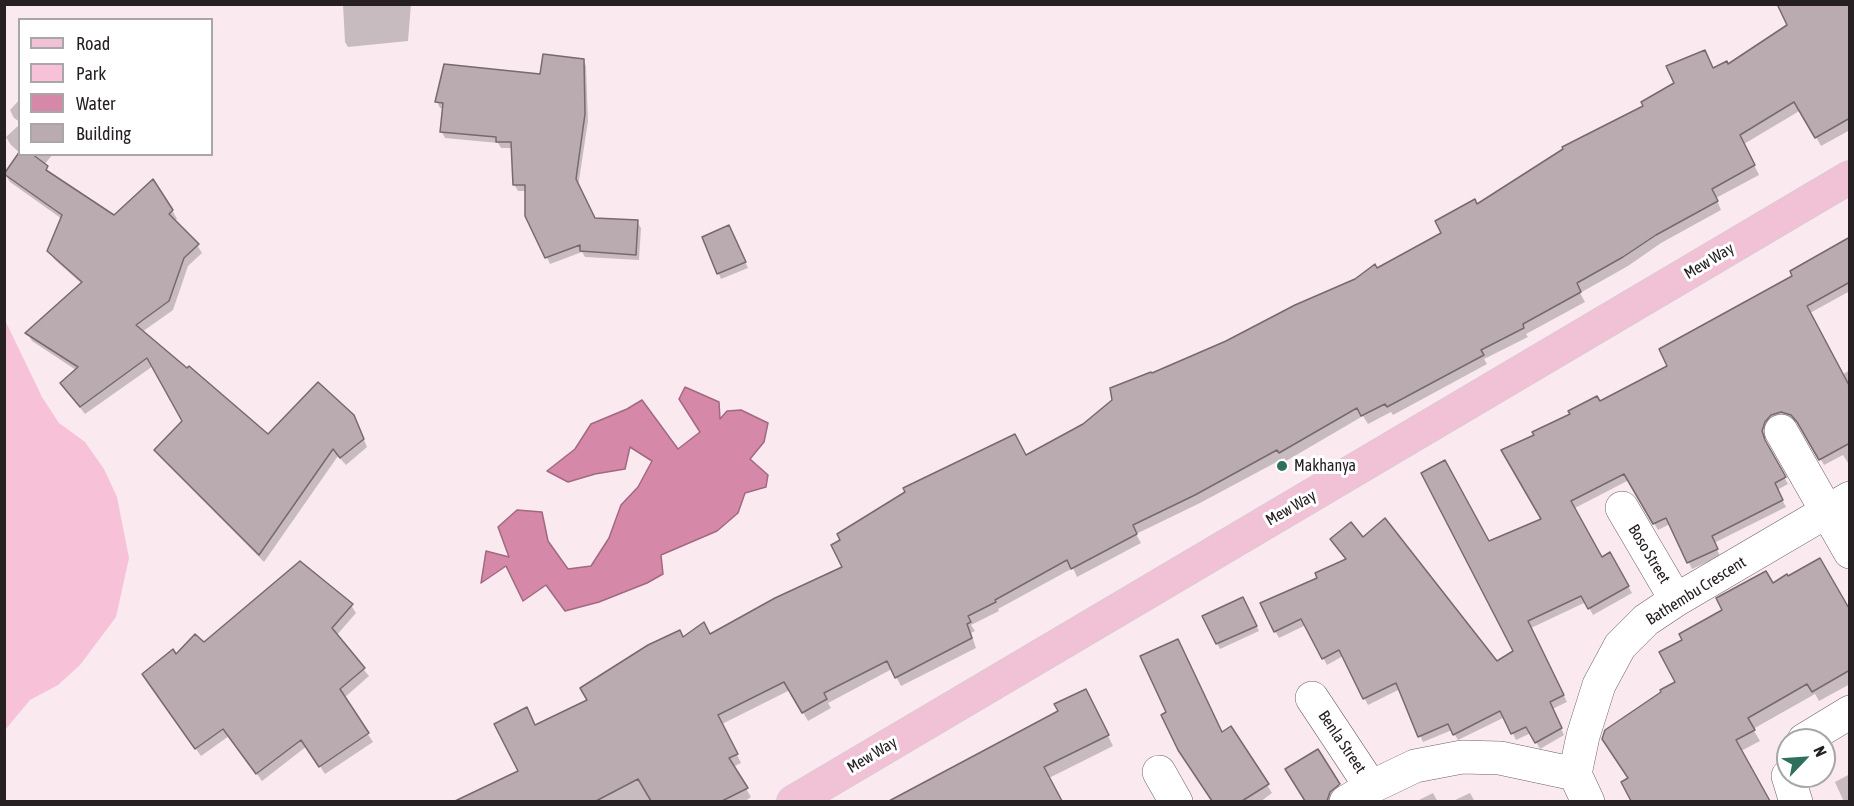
<!DOCTYPE html>
<style>
body{margin:0}
#map{position:relative;width:1854px;height:806px;overflow:hidden;background:#faeaf0;font-family:"Asap Condensed",sans-serif}
canvas{display:block}
.frame{position:absolute;inset:0;border:6px solid #262022;pointer-events:none}
.legend{position:absolute;left:18px;top:18px;width:195px;height:138px;box-sizing:border-box;background:#fff;border:2px solid #a8a6a7;margin:0;padding:8px 10px;list-style:none;font-size:18px;color:#262022}
.legend li{display:flex;align-items:center;gap:12px;height:30px}
.legend b{width:30px;border:2px solid #a8a6a7}
.north{position:absolute;left:1776px;top:728px;width:60px;height:60px;box-sizing:border-box;background:#fff;border:2px solid #a8a6a7;border-radius:50%;rotate:65deg;font-size:16px;font-weight:700;line-height:24px;text-align:center;color:#262022}
.north::after{content:'';display:block;margin:auto;width:21px;height:27px;background:#2e6f5d;clip-path:polygon(50% 0,100% 100%,50% 72%,0 100%)}
</style>
<div id="map">
<canvas width="1854" height="806"></canvas>
<div class="frame"></div>
<ul class="legend">
<li><b style="height:8px;background:#f1c1d6"></b>Road</li>
<li><b style="height:16px;background:#f7c1d7"></b>Park</li>
<li><b style="height:16px;background:#d688a9"></b>Water</li>
<li><b style="height:16px;background:#baabb0"></b>Building</li>
</ul>
<div class="north">N</div>
</div>
<script>
const g = document.querySelector('canvas').getContext('2d');
g.lineJoin = 'round';
function paint(path, color) { g.fillStyle = color; g.fill(path, 'evenodd'); }
const poly = rows => new Path2D(rows.map(r => 'M' + r).join(''));
function stroke(path, color, width, dash) { g.strokeStyle = color; g.lineWidth = width; g.lineCap = dash ? 'butt' : 'round'; g.setLineDash(dash || []); g.stroke(path); }
function write(font, color, halo, rows, align = 'center') {
  g.font = font + ' "Asap Condensed",sans-serif'; g.lineWidth = 6; g.setLineDash([]); g.textBaseline = 'middle'; g.strokeStyle = halo; g.fillStyle = color; for (const [text, x, y, turn = 0] of rows) {
    g.save(); g.translate(x, y); g.rotate((+turn || 0) * Math.PI / 180); g.textAlign = isNaN(turn) ? turn : align; if (halo) g.strokeText(text, 0, 0); g.fillText(text, 0, 0); g.restore();
  }
}
paint(poly([
 [4,318,42,397,59,423,85,442,104,469,117,497,129,558,116,617,80,665,58,685,30,700,5,730]
]), '#f7c1d7');
const water = poly([
 [685,387,719,402,720,419,727,411,741,410,768,423,764,442,750,459,768,475,766,487,745,493,738,513,717,531,661,555,663,574,647,583,599,602,565,611,546,585,523,601,506,566,481,583,486,551,509,557,498,527,517,510,542,512,548,541,568,569,591,566,609,538,621,505,638,487,652,461,630,447,625,469,595,474,568,482,547,471,575,449,591,424,627,409,642,400,678,449,700,432,679,399,685,387]
]);
paint(water, '#d688a9');
stroke(water, '#a16980', 1.5);
paint(poly([
 [343,4,411,4,408,41,348,47,345,42],
 [1850,4,1850,130,1821,146,1801,110,1744,144,1759,175,1716,198,1721,210,1661,243,1628,266,1580,293,1585,302,1526,334,1528,337,1484,359,1487,364,1393,415,1391,412,1368,424,1363,416,1286,461,1284,458,1200,503,1136,534,1141,543,1077,577,1073,568,998,609,999,611,971,625,975,631,971,633,976,648,901,686,892,669,828,703,831,708,808,721,790,690,722,724,741,763,733,767,751,797,744,802,489,802,483,790,520,772,536,727,589,700,683,639,710,636,844,568,1026,457,1084,425,1151,375,1227,342,1376,270,1443,234,1477,206,1713,69,1728,66],
 [583,60,586,66,588,121,578,187,594,219,637,222,641,228,639,260,585,257,582,252,550,264,527,215,527,191,518,191,514,184,513,148,501,148,498,143,445,138,441,131,444,109,440,108,437,102,541,76],
 [20,99,20,122,14,118,10,110],
 [20,124,20,153,11,145,6,137],
 [20,154,53,154,44,165,51,175,114,217,172,210,177,219,174,221,197,245,202,253,188,266,173,310,142,332,268,436,358,425,367,447,346,465,338,456,264,562,161,458,156,450,184,421,153,366,85,414,67,391,76,370,32,341,27,333,82,284,54,259,49,250,62,219,10,182,5,174],
 [731,232,748,268,721,279,704,238],
 [1850,271,1850,291,1810,313,1842,375,1850,370,1850,463,1848,463,1843,455,1824,465,1803,428,1796,422,1785,419,1768,429,1765,439,1768,449,1788,484,1777,490,1786,507,1714,543,1720,556,1692,569,1670,524,1658,530,1629,480,1573,509,1601,559,1610,554,1632,593,1593,615,1586,602,1531,628,1567,702,1552,709,1564,735,1540,749,1531,733,1516,740,1505,717,1458,740,1452,730,1423,742,1400,689,1368,705,1343,656,1327,665,1306,625,1279,638,1275,631,1319,579,1347,560,1332,540,1362,539,1497,663,1515,651,1489,543,1543,519,1599,403],
 [1772,585,1850,628,1850,684,1819,701,1815,694,1753,729,1760,741,1741,751,1768,802,1633,802,1623,783,1629,779,1677,682,1684,640],
 [1245,604,1259,631,1220,649,1204,617],
 [351,605,356,613,336,636,369,676,344,698,373,742,325,774,307,746,262,781,229,736,201,756,148,682,176,656,204,644],
 [1091,701,1113,746,1049,778,1055,790,1035,802,895,802,944,772],
 [1222,734,1267,785,1272,793,1260,802,1213,802,1186,761],
 [1318,751,1345,796,1335,802,1306,802,1287,770],
 [1850,774,1850,802,1844,802,1835,782],
 [1433,793,1438,802,1415,802],
 [1470,793,1475,802,1451,802]
]), '#0003');
const building = poly([
 [1777,4,1850,4,1850,118,1815,138,1794,102,1740,135,1755,165,1712,189,1718,201,1656,235,1623,257,1577,283,1581,292,1523,324,1524,328,1481,350,1484,355,1387,407,1385,404,1361,416,1357,408,1279,453,1277,450,1195,495,1133,525,1137,534,1071,569,1067,560,995,600,996,602,968,616,971,622,967,624,972,638,895,678,887,661,824,693,827,699,802,713,784,682,718,715,738,754,729,758,748,788,722,801,651,801,638,779,596,801,455,801,518,771,494,724,527,707,535,725,587,700,580,688,648,645,680,630,683,637,704,622,710,634,775,598,842,567,831,545,840,540,837,534,905,492,903,488,1015,434,1026,455,1083,424,1112,400,1110,388,1151,372,1152,373,1226,341,1295,305,1355,279,1375,264,1377,268,1441,233,1435,221,1475,199,1477,204,1563,149,1562,147,1643,106,1641,102,1674,83,1666,66,1705,50,1713,68,1727,61,1728,64,1787,25,1777,4],
 [543,54,584,59,585,114,576,179,595,218,638,220,636,255,580,251,580,245,545,258,525,216,525,185,513,185,511,142,496,142,496,137,440,132,443,103,435,102,444,64,540,74,543,54],
 [20,151,20,154,32,154,48,166,46,170,114,215,153,179,173,210,169,214,199,244,184,258,169,301,136,325,187,368,189,366,268,434,318,382,354,415,364,439,340,458,333,449,259,555,154,450,182,421,147,358,80,407,60,383,78,367,25,333,82,282,47,251,62,215,4,174,20,151],
 [729,225,746,262,717,274,702,237,729,225],
 [1850,237,1850,282,1807,306,1850,387,1850,443,1819,460,1797,422,1791,415,1781,412,1771,415,1765,422,1762,431,1765,440,1786,477,1775,483,1783,500,1712,536,1718,549,1687,563,1666,518,1653,524,1624,474,1571,501,1602,557,1610,552,1629,586,1588,609,1581,596,1528,621,1564,695,1550,702,1562,728,1535,743,1526,727,1511,734,1500,711,1453,735,1448,724,1418,737,1396,683,1363,699,1339,650,1322,659,1301,619,1274,632,1260,603,1317,578,1315,573,1346,559,1330,539,1351,522,1363,537,1385,518,1497,661,1513,651,1421,473,1445,460,1489,541,1541,519,1501,450,1534,435,1532,432,1570,414,1568,411,1597,396,1600,401,1667,366,1659,349,1792,276,1790,271,1850,237],
 [1820,558,1850,610,1850,670,1812,692,1807,684,1748,718,1755,730,1736,740,1770,801,1631,801,1621,782,1628,778,1602,739,1605,730,1661,692,1660,690,1675,682,1659,652,1682,640,1679,634,1722,610,1716,598,1718,597,1766,571,1773,583,1787,574,1788,576,1820,558],
 [300,561,353,604,332,628,365,668,340,689,369,733,319,767,301,740,256,774,223,729,195,749,142,674,173,649,176,654,195,634,204,642,300,561],
 [1243,597,1257,626,1216,644,1202,616,1243,597],
 [1178,639,1222,732,1231,726,1269,784,1242,801,1212,801,1178,750,1161,715,1166,712,1140,656,1178,639],
 [1086,689,1109,735,1044,767,1062,801,889,801,1058,711,1054,704,1086,689],
 [1318,749,1340,784,1330,792,1327,801,1305,801,1285,769,1318,749]
]);
paint(building, '#baabb0');
stroke(building, '#77696f', 1.5);
const street = poly([
 [1781,431,1850,552],
 [1622,508,1676,600],
 [1312,698,1371,787],
 [1804,740,1850,712],
 [1159,772,1176,802],
 [1788,776,1796,802],
 [1346,802,1371,787,1415,766,1462,757,1500,758,1575,774],
 [1588,802,1575,774,1583,736,1599,685,1620,646,1646,620,1676,600,1850,498]
]);
const primary = poly([
 [793,802,1850,177]
]);
stroke(street, '#6e6166', 34);
stroke(primary, '#cfcece', 34);
stroke(street, '#fff', 33);
stroke(primary, '#f1c1d6', 33);
for (const [x, y, r, color] of [
 [1282,466,6,"#2e6f5d"]
]) { const dot = new Path2D(); dot.arc(x, y, r, 0, 2 * Math.PI); g.fillStyle = color; g.fill(dot); stroke(dot, '#fff', 2); }
write('16px', '#262022', '#fff', [
 ["Mew Way",1709,261,-31],
 ["Mew Way",1291,508,-30],
 ["Boso Street",1649,554,59],
 ["Bathembu Crescent",1696,591,-32],
 ["Benla Street",1342,742,56],
 ["Mew Way",872,755,-31]
]);
write('16px', '#262022', '#fff', [
 ["Makhanya",1294,466]
], 'left');
</script>
